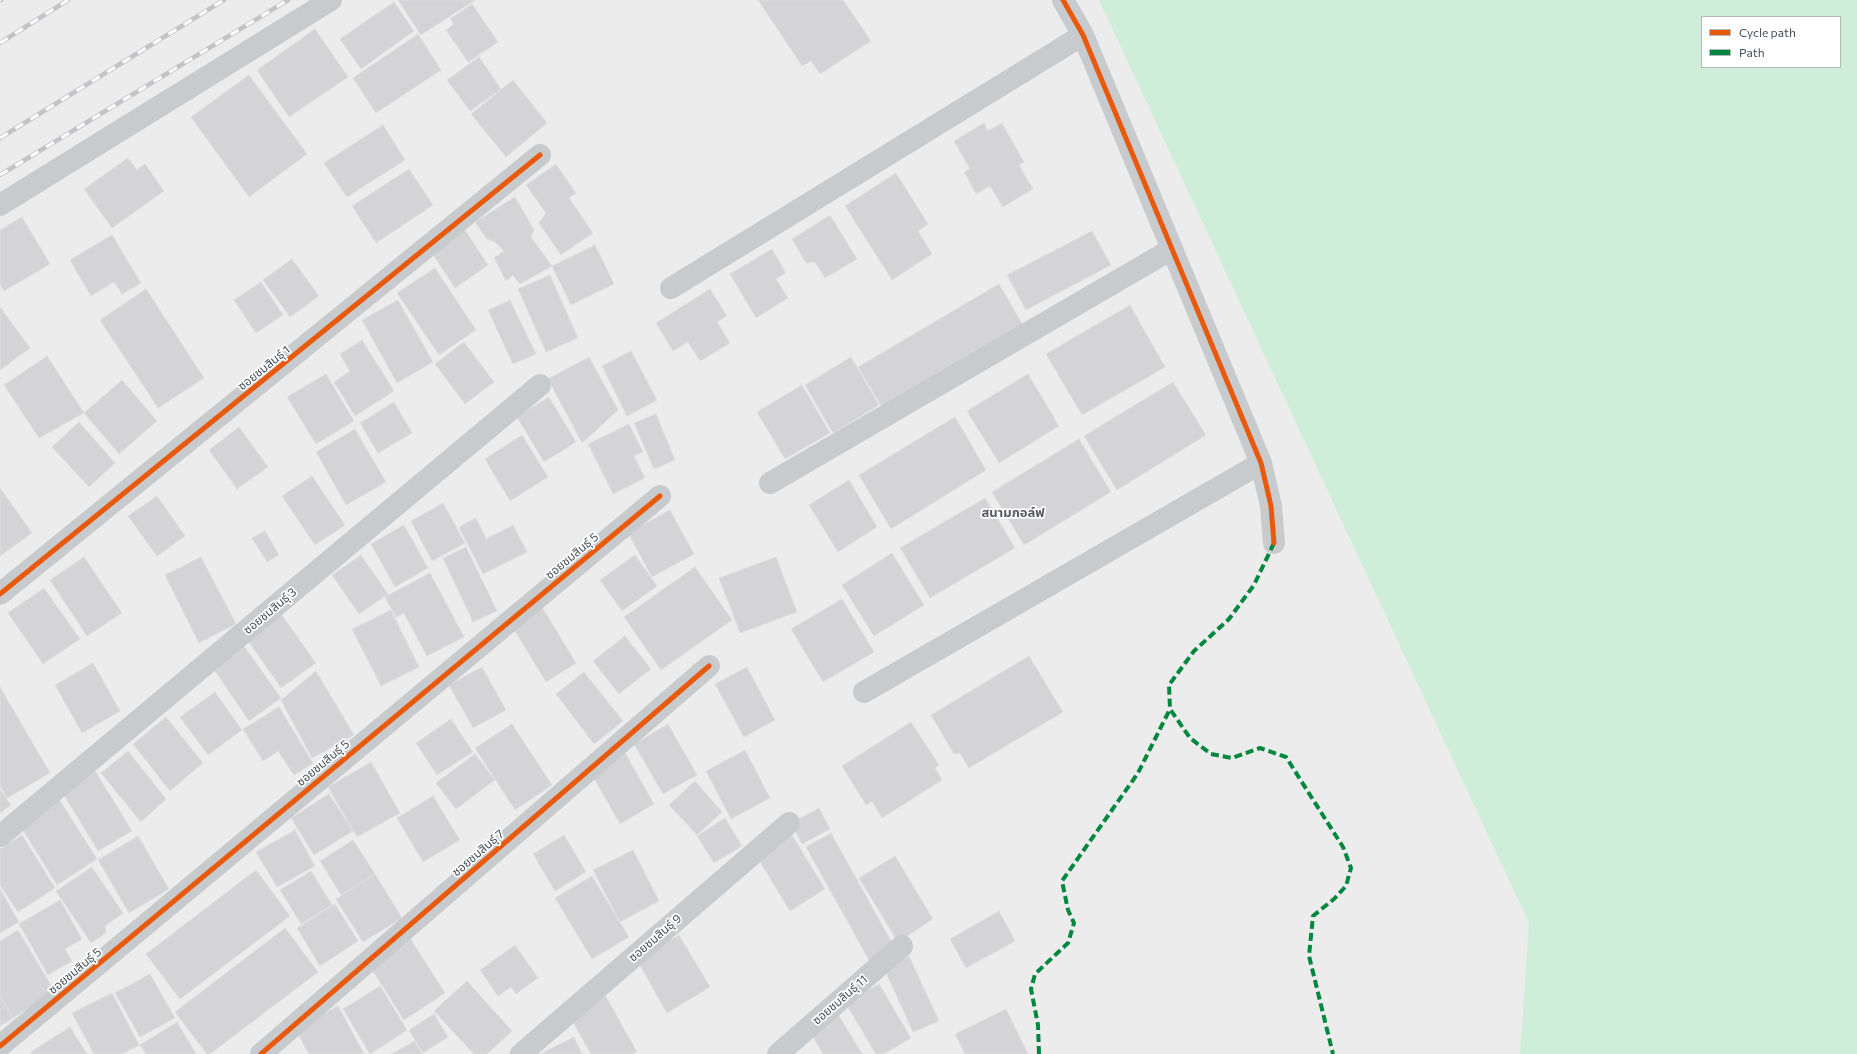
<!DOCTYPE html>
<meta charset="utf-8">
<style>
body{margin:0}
#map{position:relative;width:1857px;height:1054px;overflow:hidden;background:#edecec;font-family:Commissioner,sans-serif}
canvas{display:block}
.legend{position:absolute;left:1701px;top:16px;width:140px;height:52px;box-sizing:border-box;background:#fff;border:1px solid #b4b9bd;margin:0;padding:5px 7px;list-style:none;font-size:12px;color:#434f59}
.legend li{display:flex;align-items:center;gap:8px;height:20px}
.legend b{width:20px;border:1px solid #b4b9bd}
</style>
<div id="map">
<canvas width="1857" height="1054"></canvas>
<ul class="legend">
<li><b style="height:5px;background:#e8590c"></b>Cycle path</li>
<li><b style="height:5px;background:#00873e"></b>Path</li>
</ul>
</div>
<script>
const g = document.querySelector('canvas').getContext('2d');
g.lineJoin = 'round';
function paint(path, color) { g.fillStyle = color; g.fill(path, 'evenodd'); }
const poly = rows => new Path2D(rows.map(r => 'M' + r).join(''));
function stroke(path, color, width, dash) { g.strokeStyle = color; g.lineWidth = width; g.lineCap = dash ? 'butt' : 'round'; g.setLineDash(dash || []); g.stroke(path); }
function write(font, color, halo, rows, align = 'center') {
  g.font = font + ' Commissioner,"Noto Sans Thai",sans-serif'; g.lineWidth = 3.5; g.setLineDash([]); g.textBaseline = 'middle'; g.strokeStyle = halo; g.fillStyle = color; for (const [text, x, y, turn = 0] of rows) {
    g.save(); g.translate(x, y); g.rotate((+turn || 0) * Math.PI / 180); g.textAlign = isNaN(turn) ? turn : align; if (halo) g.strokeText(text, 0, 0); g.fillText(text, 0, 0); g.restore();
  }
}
paint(poly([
 [1099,0,1857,0,1857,1054,1520,1054,1529,923],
 [1702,17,1840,17,1840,67,1702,67]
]), '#ceeed9');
const building = poly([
 [398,0,475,0,421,35,398,0],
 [758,0,843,0,871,41,820,74,811,61,802,66,758,0],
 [394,2,414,31,361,69,340,39,394,2],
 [472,4,498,42,468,62,446,30,454,24,450,19,472,4],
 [315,29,348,77,289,117,257,70,315,29],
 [418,34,441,70,376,113,353,78,418,34],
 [479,57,501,89,470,111,447,80,479,57],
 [249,75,307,154,249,197,191,117,249,75],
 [513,80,547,123,506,157,471,114,513,80],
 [984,123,988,131,1002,123,1024,162,1019,165,1033,189,1003,207,990,186,976,194,964,172,970,169,954,141,984,123],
 [383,125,405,160,347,197,324,163,383,125],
 [128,158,137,170,145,164,164,191,112,228,84,189,128,158],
 [556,164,576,193,569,198,593,233,561,255,539,223,546,213,526,185,556,164],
 [409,169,433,205,376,243,352,206,409,169],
 [896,173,928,224,918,231,932,254,892,280,845,206,896,173],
 [515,197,534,230,531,237,552,266,520,284,513,275,506,281,494,258,504,251,495,242,487,239,475,222,515,197],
 [830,215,857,259,825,278,815,262,806,263,792,239,830,215],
 [22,217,50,264,4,291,0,284,0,230,22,217],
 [465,230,488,265,455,288,432,253,465,230],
 [1092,231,1111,265,1026,310,1007,275,1092,231],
 [112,235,141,283,122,294,114,282,91,296,70,260,112,235],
 [595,245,614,284,571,305,552,266,595,245],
 [772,249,786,273,776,279,788,298,756,318,730,274,772,249],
 [292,259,319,296,290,317,263,280,292,259],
 [435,268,476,330,439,355,397,293,435,268],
 [550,275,578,338,546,352,518,289,550,275],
 [261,282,283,315,256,333,234,300,261,282],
 [999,284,1023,325,882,407,858,367,999,284],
 [146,289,204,378,158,408,100,320,146,289],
 [710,289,727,316,717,322,730,343,700,361,688,342,673,351,656,323,710,289],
 [398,300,433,362,397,383,362,320,398,300],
 [510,300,536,354,513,364,488,310,510,300],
 [1130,305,1165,367,1082,415,1046,354,1130,305],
 [0,307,30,348,0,370,0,307],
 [362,340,394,391,355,416,334,382,350,371,340,354,362,340],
 [464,342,494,382,465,404,435,364,464,342],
 [631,351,657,400,627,416,602,366,631,351],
 [47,356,84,413,39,438,4,385,47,356],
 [589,357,618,410,582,443,548,379,589,357],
 [851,357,879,405,833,433,805,385,851,357],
 [326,374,354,421,316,444,287,397,326,374],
 [1028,374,1059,426,999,463,967,411,1028,374],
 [122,380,157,421,119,454,84,413,122,380],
 [1173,382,1206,435,1117,490,1084,436,1173,382],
 [802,385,830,433,785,459,757,412,802,385],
 [549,397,576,442,544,462,517,417,549,397],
 [394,402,412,433,378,453,360,423,394,402],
 [656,414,675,460,654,469,634,423,656,414],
 [955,417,986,470,891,529,859,475,955,417],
 [79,422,115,463,89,487,52,447,79,422],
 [629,424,643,452,634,456,645,478,613,494,588,444,629,424],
 [239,427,268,467,237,489,209,450,239,427],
 [355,429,386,482,346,505,316,452,355,429],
 [522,435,548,477,510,501,485,459,522,435],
 [1079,439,1111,492,1024,545,992,492,1079,439],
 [312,476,345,525,315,545,282,496,312,476],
 [849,480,877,527,838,552,809,505,849,480],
 [0,488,32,533,0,556,0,488],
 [157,496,185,536,157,556,128,516,157,496],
 [985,498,1015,548,930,598,900,548,985,498],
 [443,503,465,543,432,561,411,521,443,503],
 [670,510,694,554,652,577,628,533,670,510],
 [476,518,486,539,513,525,527,552,483,574,459,527,476,518],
 [404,525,428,568,395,587,371,544,404,525],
 [265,531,279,555,267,562,252,538,265,531],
 [466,547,497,611,473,622,443,558,466,547],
 [892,553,924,605,874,636,842,585,892,553],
 [361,555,388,594,359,614,332,575,361,555],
 [635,555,657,586,622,611,600,580,635,555],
 [84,557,122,613,87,636,50,580,84,557],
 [201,557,236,624,199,643,165,575,201,557],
 [776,557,797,612,740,633,719,578,776,557],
 [695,567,732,620,661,670,624,617,695,567],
 [430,573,464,637,427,656,404,613,396,617,385,597,430,573],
 [44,588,80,639,43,664,8,613,44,588],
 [842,599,874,652,823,682,791,629,842,599],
 [542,607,576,663,546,682,512,626,542,607],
 [391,610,419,667,381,686,352,629,391,610],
 [281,614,316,663,281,688,247,639,281,614],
 [625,636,651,669,619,694,593,661,625,636],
 [244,646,281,698,249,721,213,668,244,646],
 [1029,656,1063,712,969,768,960,753,954,754,931,715,1029,656],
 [93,663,120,711,82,733,55,685,93,663],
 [482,667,506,710,473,728,449,685,482,667],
 [747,667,775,720,744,737,715,684,747,667],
 [316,671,354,735,312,758,281,700,316,671],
 [584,672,623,721,594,744,556,694,584,672],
 [0,687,50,773,7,798,0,786,0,687],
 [215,692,242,730,208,755,180,717,215,692],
 [279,707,313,763,294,775,278,751,263,761,243,729,279,707],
 [166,717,203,763,170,791,133,744,166,717],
 [451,719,473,752,437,775,416,743,451,719],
 [911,722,939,765,935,768,942,780,882,818,872,801,866,805,842,766,911,722],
 [512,724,552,785,515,810,475,748,512,724],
 [668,724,697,775,663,794,634,744,668,724],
 [745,750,770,798,731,819,706,771,745,750],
 [128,751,166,799,141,822,101,773,128,751],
 [624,751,654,804,620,824,590,771,624,751],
 [475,754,495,780,456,809,436,783,475,754],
 [371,762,400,813,357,837,328,787,371,762],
 [94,769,132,831,98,851,64,795,94,769],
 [695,781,722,812,697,835,669,805,695,781],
 [0,789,11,805,0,813,0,789],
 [329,794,353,831,314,855,291,818,329,794],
 [433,796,460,840,423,862,397,818,433,796],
 [59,799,97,859,57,885,19,824,59,799],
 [819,808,830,829,802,844,791,823,819,808],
 [725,818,742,846,714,863,697,836,725,818],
 [295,830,315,866,277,887,256,852,295,830],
 [831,833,895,948,870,962,806,847,831,833],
 [22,835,55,888,18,912,0,885,0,849,22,835],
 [564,835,586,872,555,891,533,854,564,835],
 [792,835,825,889,790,911,757,857,792,835],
 [138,836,169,889,129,913,98,860,138,836],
 [353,840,375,874,341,895,320,861,353,840],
 [633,850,659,901,620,922,593,870,633,850],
 [895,856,933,919,898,942,859,878,895,856],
 [92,867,123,913,105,926,106,933,91,943,56,891,92,867],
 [256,870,290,916,180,999,146,954,256,870],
 [311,871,332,905,301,924,280,890,311,871],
 [375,874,402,918,363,942,336,899,375,874],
 [592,876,629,937,592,959,555,898,592,876],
 [0,889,19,922,0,933,0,889],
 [60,900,82,939,65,949,72,961,48,975,19,924,60,900],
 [335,904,358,941,320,966,297,928,335,904],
 [999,911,1015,941,966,968,950,939,999,911],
 [285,928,318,972,210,1054,207,1054,175,1012,285,928],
 [18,930,55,992,13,1018,0,996,0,941,18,930],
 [679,935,710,987,667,1013,637,960,679,935],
 [410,938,445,993,404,1020,369,965,410,938],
 [515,945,538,978,516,994,511,987,498,996,480,970,515,945],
 [909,956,939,1021,913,1032,884,968,909,956],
 [150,974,175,1018,140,1037,115,993,150,974],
 [467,981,512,1031,487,1054,474,1054,434,1011,467,981],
 [879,984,911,1038,884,1054,876,1054,846,1004,879,984],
 [380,986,407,1030,370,1054,343,1009,380,986],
 [112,993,139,1045,122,1054,94,1054,72,1013,112,993],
 [605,995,637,1052,632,1054,591,1054,569,1015,605,995],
 [0,997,13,1018,0,1026,0,997],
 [338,1006,364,1054,309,1054,295,1029,338,1006],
 [1006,1009,1028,1054,965,1054,955,1034,1006,1009],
 [434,1014,448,1037,423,1053,409,1030,434,1014],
 [838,1014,862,1054,823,1054,810,1032,838,1014],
 [177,1022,196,1054,146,1054,140,1045,177,1022],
 [70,1027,87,1054,32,1054,31,1052,70,1027],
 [574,1037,582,1054,540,1054,574,1037],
 [415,1041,422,1054,391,1054,415,1041]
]);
paint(building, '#d4d4d7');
stroke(building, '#dededf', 1);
stroke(poly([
 [1063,0,1083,35,1261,463,1271,506,1274,543],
 [0,205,331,0],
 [671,288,1083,35],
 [770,483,1172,249],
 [0,594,540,155],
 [864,692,1261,463],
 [0,836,540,385],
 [0,1046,660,496],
 [261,1054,709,666],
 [521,1054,789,823],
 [778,1054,902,946]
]), '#c8cbcd', 22);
const rail = poly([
 [0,0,1,0],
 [0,43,68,0],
 [0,138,224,0],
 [0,175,288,0]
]);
stroke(rail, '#c2c4c7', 4.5);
stroke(rail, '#fff', 3, [9]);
stroke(poly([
 [1274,543,1254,585,1229,619,1194,651,1169,685,1170,709,1190,738,1211,754,1232,758,1260,748,1286,757,1343,847,1351,868,1346,886,1334,899,1313,916,1309,956,1333,1054],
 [1039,1054,1038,1025,1031,989,1035,974,1068,943,1074,923,1068,910,1062,881,1138,773,1170,709]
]), '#00873e', 4, [8, 4]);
stroke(poly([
 [1063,0,1083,35,1261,463,1271,506,1274,543],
 [0,594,540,155],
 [0,1046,660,496],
 [261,1054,709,666]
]), '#e8590c', 5);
write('12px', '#434f59', '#fff', [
 ["ซอยชมสินธุ์ 1",264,368,-39],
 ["ซอยชมสินธุ์ 5",572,556,-40],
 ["ซอยชมสินธุ์ 3",270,611,-40],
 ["ซอยชมสินธุ์ 5",323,763,-40],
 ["ซอยชมสินธุ์ 7",478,853,-41],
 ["ซอยชมสินธุ์ 9",655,938,-41],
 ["ซอยชมสินธุ์ 5",75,971,-40],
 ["ซอยชมสินธุ์ 11",840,1000,-41]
]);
write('bold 13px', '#585c60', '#fff', [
 ["สนามกอล์ฟ",1013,513]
]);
</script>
